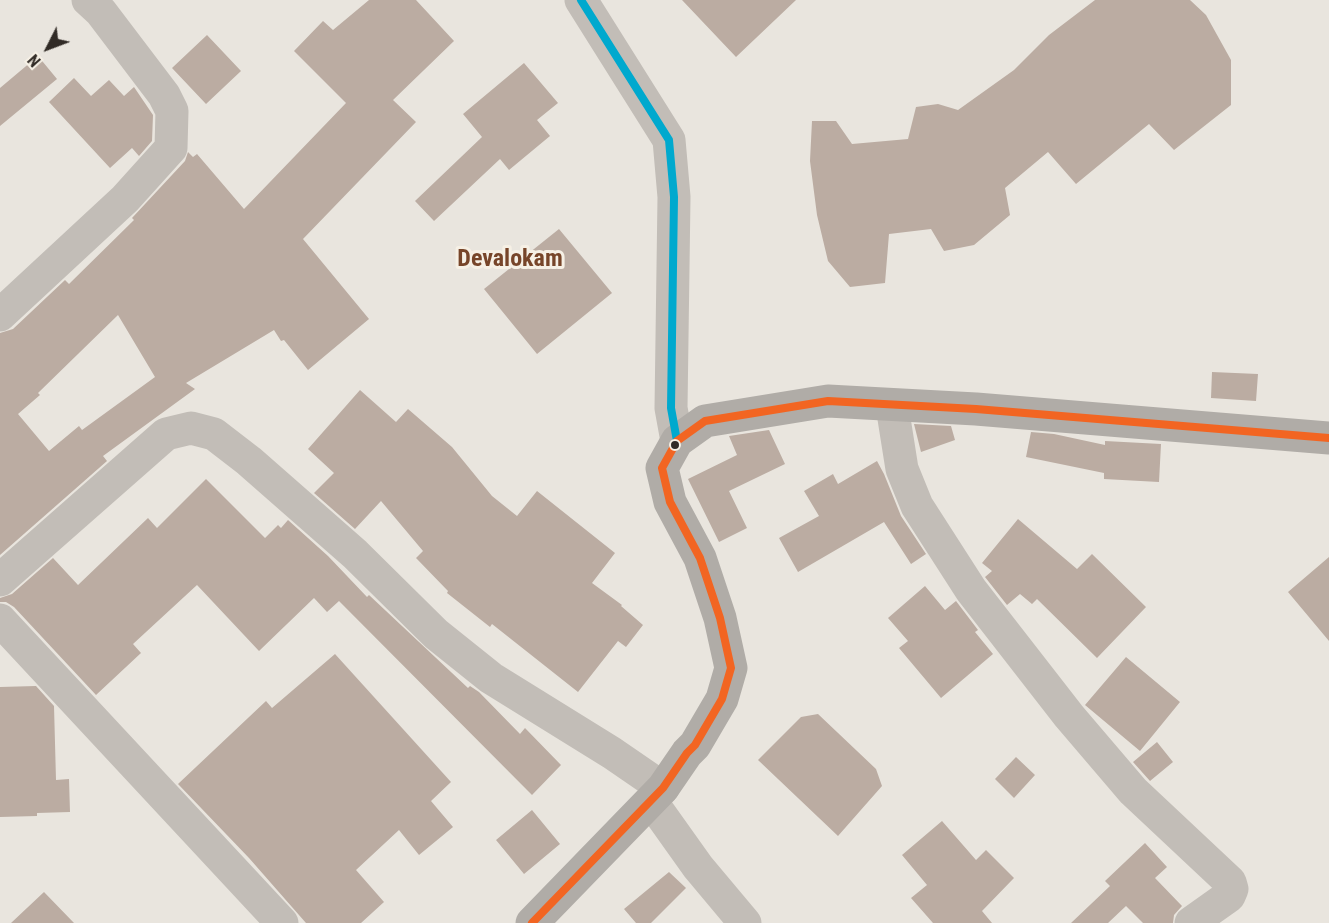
<!DOCTYPE html>
<style>
body{margin:0}
#map{position:relative;width:1329px;height:923px;overflow:hidden;background:#e9e5de;font-family:"Roboto Condensed",sans-serif}
canvas{display:block}
.north{position:absolute;left:18px;top:18px;width:60px;height:60px;-webkit-text-stroke:4px #f6f0e5;paint-order:stroke;rotate:228deg;font-size:16px;font-weight:700;line-height:24px;text-align:center;color:#312b26}
.north::after{content:'';display:block;margin:auto;width:21px;height:27px;background:#312b26;clip-path:polygon(50% 0,100% 100%,50% 72%,0 100%)}
</style>
<div id="map">
<canvas width="1329" height="923"></canvas>
<div class="north">N</div>
</div>
<script>
const g = document.querySelector('canvas').getContext('2d');
g.lineJoin = 'round';
function paint(path, color) { g.fillStyle = color; g.fill(path, 'evenodd'); }
const poly = rows => new Path2D(rows.map(r => 'M' + r).join(''));
function stroke(path, color, width, dash) { g.strokeStyle = color; g.lineWidth = width; g.lineCap = dash ? 'butt' : 'round'; g.setLineDash(dash || []); g.stroke(path); }
function write(font, color, halo, rows, align = 'center') {
  g.font = font + ' "Roboto Condensed",sans-serif'; g.lineWidth = 6; g.setLineDash([]); g.textBaseline = 'middle'; g.strokeStyle = halo; g.fillStyle = color; for (const [text, x, y, turn = 0] of rows) {
    g.save(); g.translate(x, y); g.rotate((+turn || 0) * Math.PI / 180); g.textAlign = isNaN(turn) ? turn : align; if (halo) g.strokeText(text, 0, 0); g.fillText(text, 0, 0); g.restore();
  }
}
paint(poly([
 [369,0,416,0,454,41,393,100,416,122,303,239,369,319,308,370,284,340,281,341,274,330,186,383,195,389,103,456,107,461,0,555,0,333,13,329,65,280,69,284,134,220,132,218,185,161,188,152,193,157,197,154,244,209,346,103,294,51,323,21,333,30],
 [118,315,155,377,82,430,79,426,49,451,18,414,40,395,38,393],
 [682,0,796,0,736,57],
 [1095,0,1190,0,1206,15,1231,60,1231,105,1174,150,1149,124,1076,184,1048,152,1005,188,1010,215,974,245,944,251,931,229,889,234,885,283,850,287,828,261,817,215,810,161,812,121,836,121,852,144,908,139,916,107,938,104,958,110,1014,70,1049,35],
 [207,35,241,71,206,104,172,68],
 [38,56,57,79,0,126,0,88],
 [524,63,558,103,537,120,550,136,509,170,500,159,434,221,415,201,482,137,463,114],
 [74,78,91,96,109,80,124,96,134,87,153,115,152,141,139,156,132,148,110,168,49,102],
 [559,229,612,293,537,354,484,289],
 [1212,372,1258,374,1256,401,1211,398],
 [360,390,396,422,408,409,452,447,492,496,517,516,537,491,615,553,592,583,622,605,621,606,643,625,626,647,618,641,578,692,492,624,490,627,447,593,448,591,416,558,423,551,381,501,355,529,314,493,334,473,308,449],
 [914,424,951,426,955,440,921,452],
 [769,430,785,464,729,491,747,528,719,542,688,479,737,455,729,436],
 [1031,432,1054,434,1105,445,1105,441,1161,444,1159,482,1104,479,1104,473,1026,457],
 [877,461,884,474,901,516,926,554,911,564,884,522,798,572,779,538,819,516,804,491,833,474,838,484],
 [206,479,265,538,278,525,281,528,288,520,328,556,367,597,369,595,468,688,470,686,479,692,520,734,525,728,561,765,532,795,339,601,327,612,314,598,259,651,197,585,133,644,141,653,96,695,14,607,6,602,0,602,0,598,12,594,53,558,78,585,148,518,157,528],
 [1018,519,1077,569,1092,554,1146,607,1097,658,1037,599,1032,604,1020,594,1007,605,985,577,992,571,982,563],
 [1329,557,1329,641,1288,592],
 [925,586,945,610,956,601,978,630,975,632,993,654,941,698,899,648,908,641,888,618],
 [335,654,451,782,431,801,453,827,419,855,399,830,356,870,384,902,361,923,306,923,249,858,178,784,266,701,272,708],
 [1126,657,1180,702,1140,751,1085,705],
 [36,686,54,706,56,780,69,779,70,812,37,813,37,816,0,817,0,687],
 [818,714,876,769,882,786,838,836,758,760,801,717],
 [1157,742,1173,762,1150,781,1133,762],
 [1016,757,1035,775,1014,798,995,779],
 [532,810,560,844,524,874,496,840],
 [942,821,976,860,986,850,1014,878,982,911,992,923,933,923,911,898,927,885,902,855],
 [1145,843,1167,867,1155,878,1182,906,1174,915,1173,923,1143,923,1126,906,1108,923,1071,923,1110,886,1105,881],
 [669,872,686,888,651,923,636,923,624,909],
 [44,892,74,923,11,923]
]), '#bbaca2');
stroke(poly([
 [581,0,669,140,674,197,671,408,677,441],
 [0,315,125,199,171,148,172,111,164,95,101,12,88,0],
 [892,406,902,469,917,506,971,590,1069,716,1133,791,1230,882,1232,889,1229,896,1191,923],
 [0,580,166,434,191,428,214,434,249,461,355,554,436,634,491,678,612,753,663,788],
 [0,620,282,923],
 [651,801,698,867,745,923]
]), '#c2bdb7', 33);
stroke(poly([
 [532,923,663,788,687,753,695,745,722,699,731,668,720,618,700,558,670,502,662,468,677,441,705,421,828,401,976,409,1329,438]
]), '#b0aca7', 33);
stroke(poly([
 [581,0,669,140,674,197,671,408,677,441]
]), '#00a9ce', 8);
stroke(poly([
 [532,923,663,788,687,753,695,745,722,699,731,668,720,618,700,558,670,502,662,468,677,441,705,421,828,401,976,409,1329,438]
]), '#f26522', 8);
for (const [x, y, r, color] of [
 [675,445,5,"#312b26"]
]) { const dot = new Path2D(); dot.arc(x, y, r, 0, 2 * Math.PI); g.fillStyle = color; g.fill(dot); stroke(dot, '#f6f0e5', 2); }
write('bold 24px', '#774529', '#f6f0e5', [
 ["Devalokam",510,260]
]);
</script>
